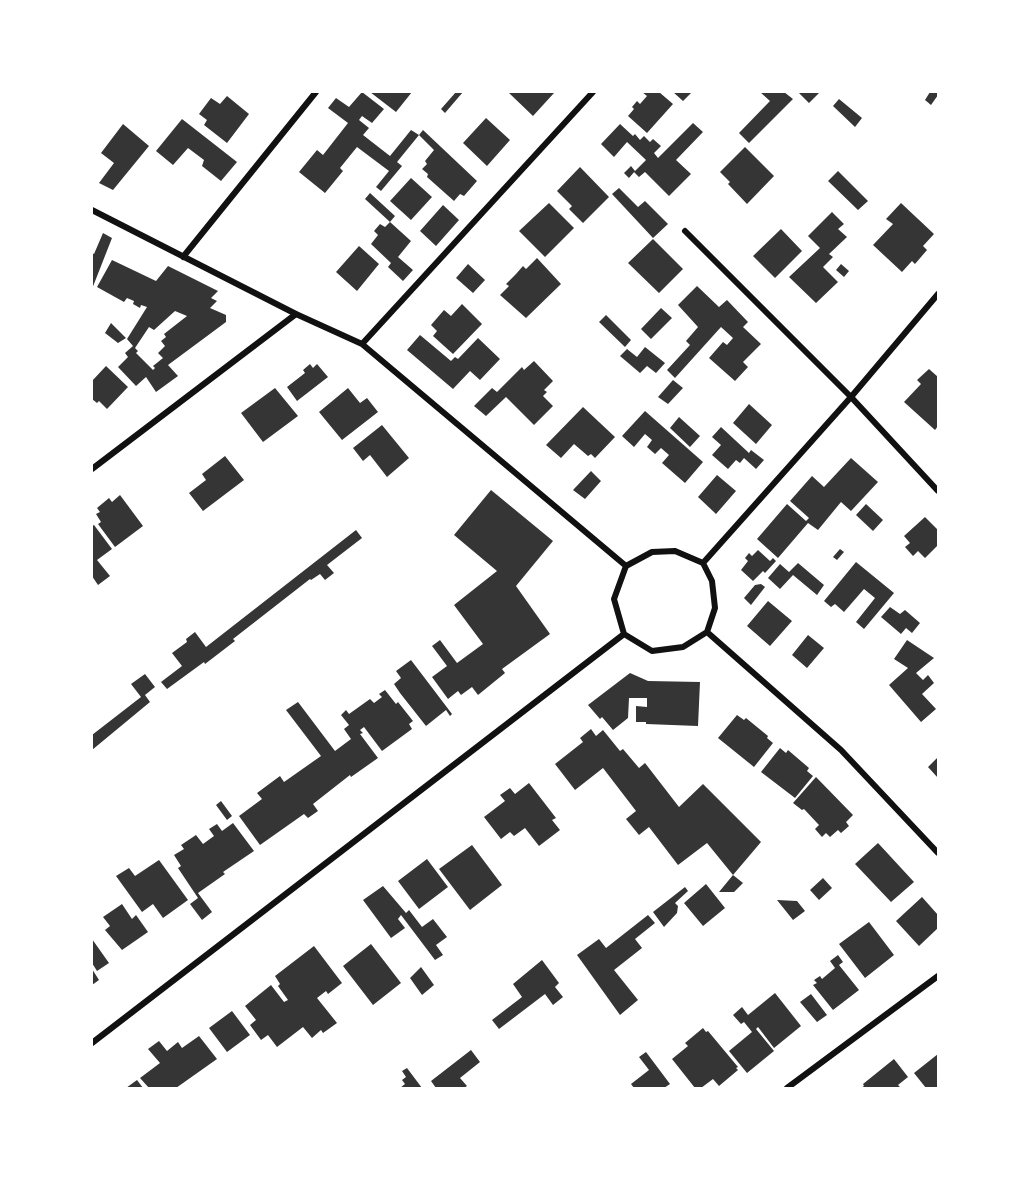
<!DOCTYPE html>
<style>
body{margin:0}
#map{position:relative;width:1030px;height:1180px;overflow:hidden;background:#fff;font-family:Overpass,sans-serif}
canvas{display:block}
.frame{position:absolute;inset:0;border:93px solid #fff;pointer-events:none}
</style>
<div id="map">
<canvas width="1030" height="1180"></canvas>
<div class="frame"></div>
</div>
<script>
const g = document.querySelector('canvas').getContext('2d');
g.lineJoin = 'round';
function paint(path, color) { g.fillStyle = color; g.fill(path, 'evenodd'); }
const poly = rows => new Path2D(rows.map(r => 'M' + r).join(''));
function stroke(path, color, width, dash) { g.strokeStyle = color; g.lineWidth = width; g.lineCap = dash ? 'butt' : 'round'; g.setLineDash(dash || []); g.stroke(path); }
paint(poly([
 [362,92,384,109,372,123,362,116,359,120,369,128,363,135,390,156,411,130,419,135,397,162,402,166,381,191,376,187,389,171,357,147,340,168,343,171,325,193,299,172,317,150,323,155,348,123,328,108,336,98,349,107],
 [370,92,412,92,396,112],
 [456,92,463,92,445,113,441,109],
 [510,92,553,92,554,93,533,116,509,93],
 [642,92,659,92,673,104,647,133,628,116,634,109,632,107,637,101,640,104,647,96],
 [673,92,692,92,683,101],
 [760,92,784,92,793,99,749,143,739,133,770,101],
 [801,92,818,92,819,93,809,103,799,93],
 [930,92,938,92,938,95,931,105,925,100],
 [227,96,249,114,227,143,204,125,207,120,199,114,211,98,220,104],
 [839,99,862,118,855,127,833,106],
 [486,118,510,140,487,166,463,143],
 [182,119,237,162,221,181,202,166,204,160,188,148,173,165,156,151],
 [693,123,703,132,676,160,691,174,669,196,645,172,639,177,634,172,646,160,627,142,614,157,601,144,620,124,633,136,635,134,640,140,644,136,650,142,653,139,661,146,654,153,658,158],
 [123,124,149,146,113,190,99,183,114,163,101,153],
 [423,130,477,181,464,196,460,194,454,201,427,177,428,174,422,169,427,164,425,161,434,150,419,135],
 [745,147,774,176,747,204,728,184,730,182,720,172],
 [631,166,635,171,629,178,624,173],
 [580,167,609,197,583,223,569,209,572,206,557,191],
 [838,171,868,201,858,210,828,181],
 [411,178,432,197,411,220,390,201],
 [619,188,638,207,645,201,668,224,653,238,612,194],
 [370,193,395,216,390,222,411,241,398,257,413,270,403,281,388,267,391,263,371,244,378,235,374,231,380,224,385,227,390,222,365,199],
 [549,203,574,228,545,257,519,231],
 [901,203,934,234,923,246,927,250,915,264,912,261,902,272,873,245,893,224,886,219],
 [443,205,459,220,436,246,420,231],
 [832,212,844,224,838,229,847,237,829,254,833,257,823,267,838,282,816,303,789,277,820,248,808,236],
 [781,229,802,251,775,278,753,256],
 [103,233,112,238,92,289,92,253,94,254],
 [653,239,683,269,659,293,628,263],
 [359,246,379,264,357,291,336,272],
 [537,258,561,284,526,318,500,295,509,286,506,284,516,274,523,266,526,269],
 [112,260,156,281,168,266,218,291,211,298,217,301,210,308,226,315,226,322,168,365,178,376,156,392,146,377,136,386,118,367,128,357,125,353,133,346,127,339,147,307,141,305,140,308,133,304,134,301,127,298,124,302,97,287],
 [175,311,187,316,164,334,166,337,161,341,165,346,158,353,163,358,153,366,155,368,153,370,136,353,138,351,135,348,149,327,154,330],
 [468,264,485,280,473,293,456,278],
 [841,264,849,271,844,277,836,270],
 [697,286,719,307,727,300,748,322,743,327,761,344,743,362,748,367,735,381,709,358,723,342,727,345,733,338,721,327,675,378,667,370,690,345,686,341,698,327,678,305],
 [462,304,482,324,453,354,433,336,437,331,431,325,444,310,451,316],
 [661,308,672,318,651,339,641,329],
 [606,315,631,340,625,347,599,322],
 [111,323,126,338,118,343,105,333],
 [420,335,451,361,455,357,458,359,478,338,500,359,480,380,470,371,453,389,407,350],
 [645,347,665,363,656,373,647,366,640,373,620,356,627,349,637,357],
 [534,361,553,381,544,390,547,392,543,396,553,406,534,425,506,397,486,416,474,406,492,388,497,392,522,367,524,370],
 [310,364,313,368,317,364,328,377,297,401,287,387,305,373,303,370],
 [106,366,128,387,107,409,99,401,97,403,92,399,92,381],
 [929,369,938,377,937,406,938,426,935,430,904,402,921,384,917,380],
 [673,380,683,388,668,404,658,397],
 [275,388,298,416,263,442,241,413],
 [348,388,360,403,367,398,378,412,342,440,319,412],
 [749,404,772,425,756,444,733,423],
 [583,407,615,437,595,458,591,454,588,456,574,444,561,458,546,445],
 [645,411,703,462,685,483,662,463,669,455,661,448,655,454,647,447,652,440,645,434,634,447,622,436],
 [679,417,700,436,690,447,670,428],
 [382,425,409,458,387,477,370,455,363,461,353,448],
 [721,427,749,453,751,450,764,460,756,469,744,458,740,463,736,460,728,469,712,455,721,445,712,437],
 [225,456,244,480,203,511,189,493,206,480,202,474],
 [851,458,878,482,851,511,841,502,818,530,808,523,778,558,757,539,787,504,806,521,809,518,790,501,812,476,824,487],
 [591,471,601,481,585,499,573,490],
 [717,475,736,491,716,514,698,497],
 [491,490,553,541,516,586,550,634,502,669,505,673,478,695,472,687,461,695,458,691,448,699,432,677,447,666,432,646,440,640,457,663,483,644,454,605,497,571,454,535],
 [120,495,143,526,115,547,98,524,101,522,96,514,100,512,97,508,109,498,112,502],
 [866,504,883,520,873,531,856,515],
 [925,517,938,530,938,545,925,558,918,551,913,556,905,547,910,543,904,536],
 [94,525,112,549,97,560,110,576,98,585,92,576,92,526],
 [356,530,362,538,327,565,334,573,325,580,320,574,311,580,310,579,233,639,235,641,205,664,204,662,167,689,161,682,182,666,172,653,187,642,186,639,195,632,206,647],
 [840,549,844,552,837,560,833,557],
 [758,550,770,561,773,558,776,561,765,573,763,571,753,581,741,570,748,561,745,558,749,553,752,556],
 [856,562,894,593,864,629,856,622,875,598,864,589,844,612,835,604,831,607,824,601],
 [798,563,824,585,817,595,793,575,780,589,768,578,780,564,789,572],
 [761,584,765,587,751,605,744,598,755,585],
 [768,601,792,621,770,646,747,626],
 [890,607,900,614,905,610,920,623,912,633,906,628,901,634,881,617],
 [808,635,824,648,807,668,792,655],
 [907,640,934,658,916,673,923,680,928,675,934,683,922,694,936,709,921,722,889,685,908,668,894,659],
 [411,660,452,714,450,716,446,710,426,726,400,693,394,684,401,678,396,671],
 [630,673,648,681,700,682,698,726,646,724,646,722,636,722,636,706,647,707,647,698,629,698,628,718,613,730,602,717,600,719,588,705],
 [145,674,155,687,145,695,150,702,92,750,92,735,141,697,131,684],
 [385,690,396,704,398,702,413,721,409,724,412,729,382,751,364,727,360,730,363,733,360,734,378,758,351,777,350,775,313,804,318,811,308,818,304,814,260,845,239,816,262,799,257,793,280,776,284,782,321,756,286,710,298,702,335,751,351,739,344,729,349,725,341,715,346,710,349,714,370,699,374,703,382,697,379,694],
 [737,715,744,720,746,718,768,736,767,738,773,743,754,767,718,738],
 [591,729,596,736,603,730,620,751,623,749,639,768,645,763,679,807,703,784,761,842,733,875,707,843,678,865,649,827,639,835,626,819,636,811,603,768,575,790,555,764,583,742,580,738],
 [780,748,786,753,788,750,809,768,807,771,813,776,795,798,761,772],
 [938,757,938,778,928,767],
 [816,777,853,815,846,822,849,826,841,833,838,830,830,837,826,833,822,837,815,829,819,825,804,809,802,810,793,803],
 [529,783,556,818,552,820,560,830,539,846,525,828,514,836,510,832,501,839,484,817,505,801,500,795,510,788,515,794],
 [221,801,232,816,227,820,216,805],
 [233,823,254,851,223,872,225,874,198,893,212,912,202,920,190,904,198,898,178,868,181,866,174,855,184,849,181,845,196,835,203,844,214,836,209,829,217,824,222,831],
 [878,843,914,882,891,902,855,864],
 [472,845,502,885,470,910,439,869],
 [427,859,448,887,419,909,398,881],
 [159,860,188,900,163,918,153,904,142,912,116,876,129,868,135,876],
 [733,875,743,883,734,892,719,892],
 [823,878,832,888,819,900,810,890],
 [706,884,725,908,703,926,684,903],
 [383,886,406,913,409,910,422,927,433,919,447,937,436,945,443,955,435,960,401,915,398,919,405,928,391,938,363,900],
 [685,887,688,891,675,903,678,906,677,913,664,927,653,912],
 [922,897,938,915,938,928,919,946,896,921],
 [777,900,797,901,805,911,793,920],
 [122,904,132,919,136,915,148,932,122,950,105,930,110,926,103,917],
 [648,915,655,923,635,939,642,948,614,970,638,1000,620,1015,577,955,599,939,606,948],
 [869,922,894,955,865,978,839,944],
 [92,939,109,963,97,971,92,963],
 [371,944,401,983,373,1005,343,966],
 [314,946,342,983,328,994,326,991,317,998,337,1023,323,1033,321,1030,312,1038,303,1027,277,1047,268,1035,261,1040,250,1025,256,1020,245,1006,271,985,284,1002,288,1000,278,986,280,984,275,976],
 [838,955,843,962,839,965,859,990,833,1010,813,985,817,983,814,980,820,976,822,979,835,968,830,961],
 [542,960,559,983,555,987,563,997,553,1005,545,994,499,1029,492,1020,522,997,513,984],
 [421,967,434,985,422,995,410,978],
 [92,969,99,980,92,985],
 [775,993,801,1026,774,1048,758,1027,756,1029,774,1051,747,1073,729,1051,752,1032,744,1022,741,1024,733,1015,742,1007,748,1015],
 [811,994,827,1015,817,1022,800,1002],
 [232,1011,250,1035,227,1052,209,1028],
 [703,1028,706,1032,708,1031,738,1067,736,1068,738,1070,719,1086,713,1079,701,1088,695,1088,672,1059,688,1046,685,1043],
 [199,1036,217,1059,176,1088,149,1088,140,1078,160,1063,148,1049,159,1041,167,1051,178,1042,182,1048],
 [471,1050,480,1062,460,1078,467,1086,464,1088,436,1088,431,1081],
 [646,1052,670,1084,664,1088,634,1088,631,1084,649,1070,639,1057],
 [938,1054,938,1088,926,1088,914,1073],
 [894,1059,908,1077,898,1085,901,1088,861,1088,864,1086,863,1084],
 [407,1068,422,1088,400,1088,405,1084,402,1080,406,1077,402,1071],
 [137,1080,143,1088,126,1088]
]), '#353535');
stroke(poly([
 [92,210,296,314,362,344,626,566],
 [685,231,851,397,938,491],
 [183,257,316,92],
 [362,344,593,92],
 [92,469,296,314],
 [675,551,703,563,712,581,715,608,707,632,683,647,652,651,624,634,614,599,626,566,652,552,675,551],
 [703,563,851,397,938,294],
 [707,632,841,750,938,853],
 [92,1043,624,634],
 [787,1088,938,976]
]), '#111', 6);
</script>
